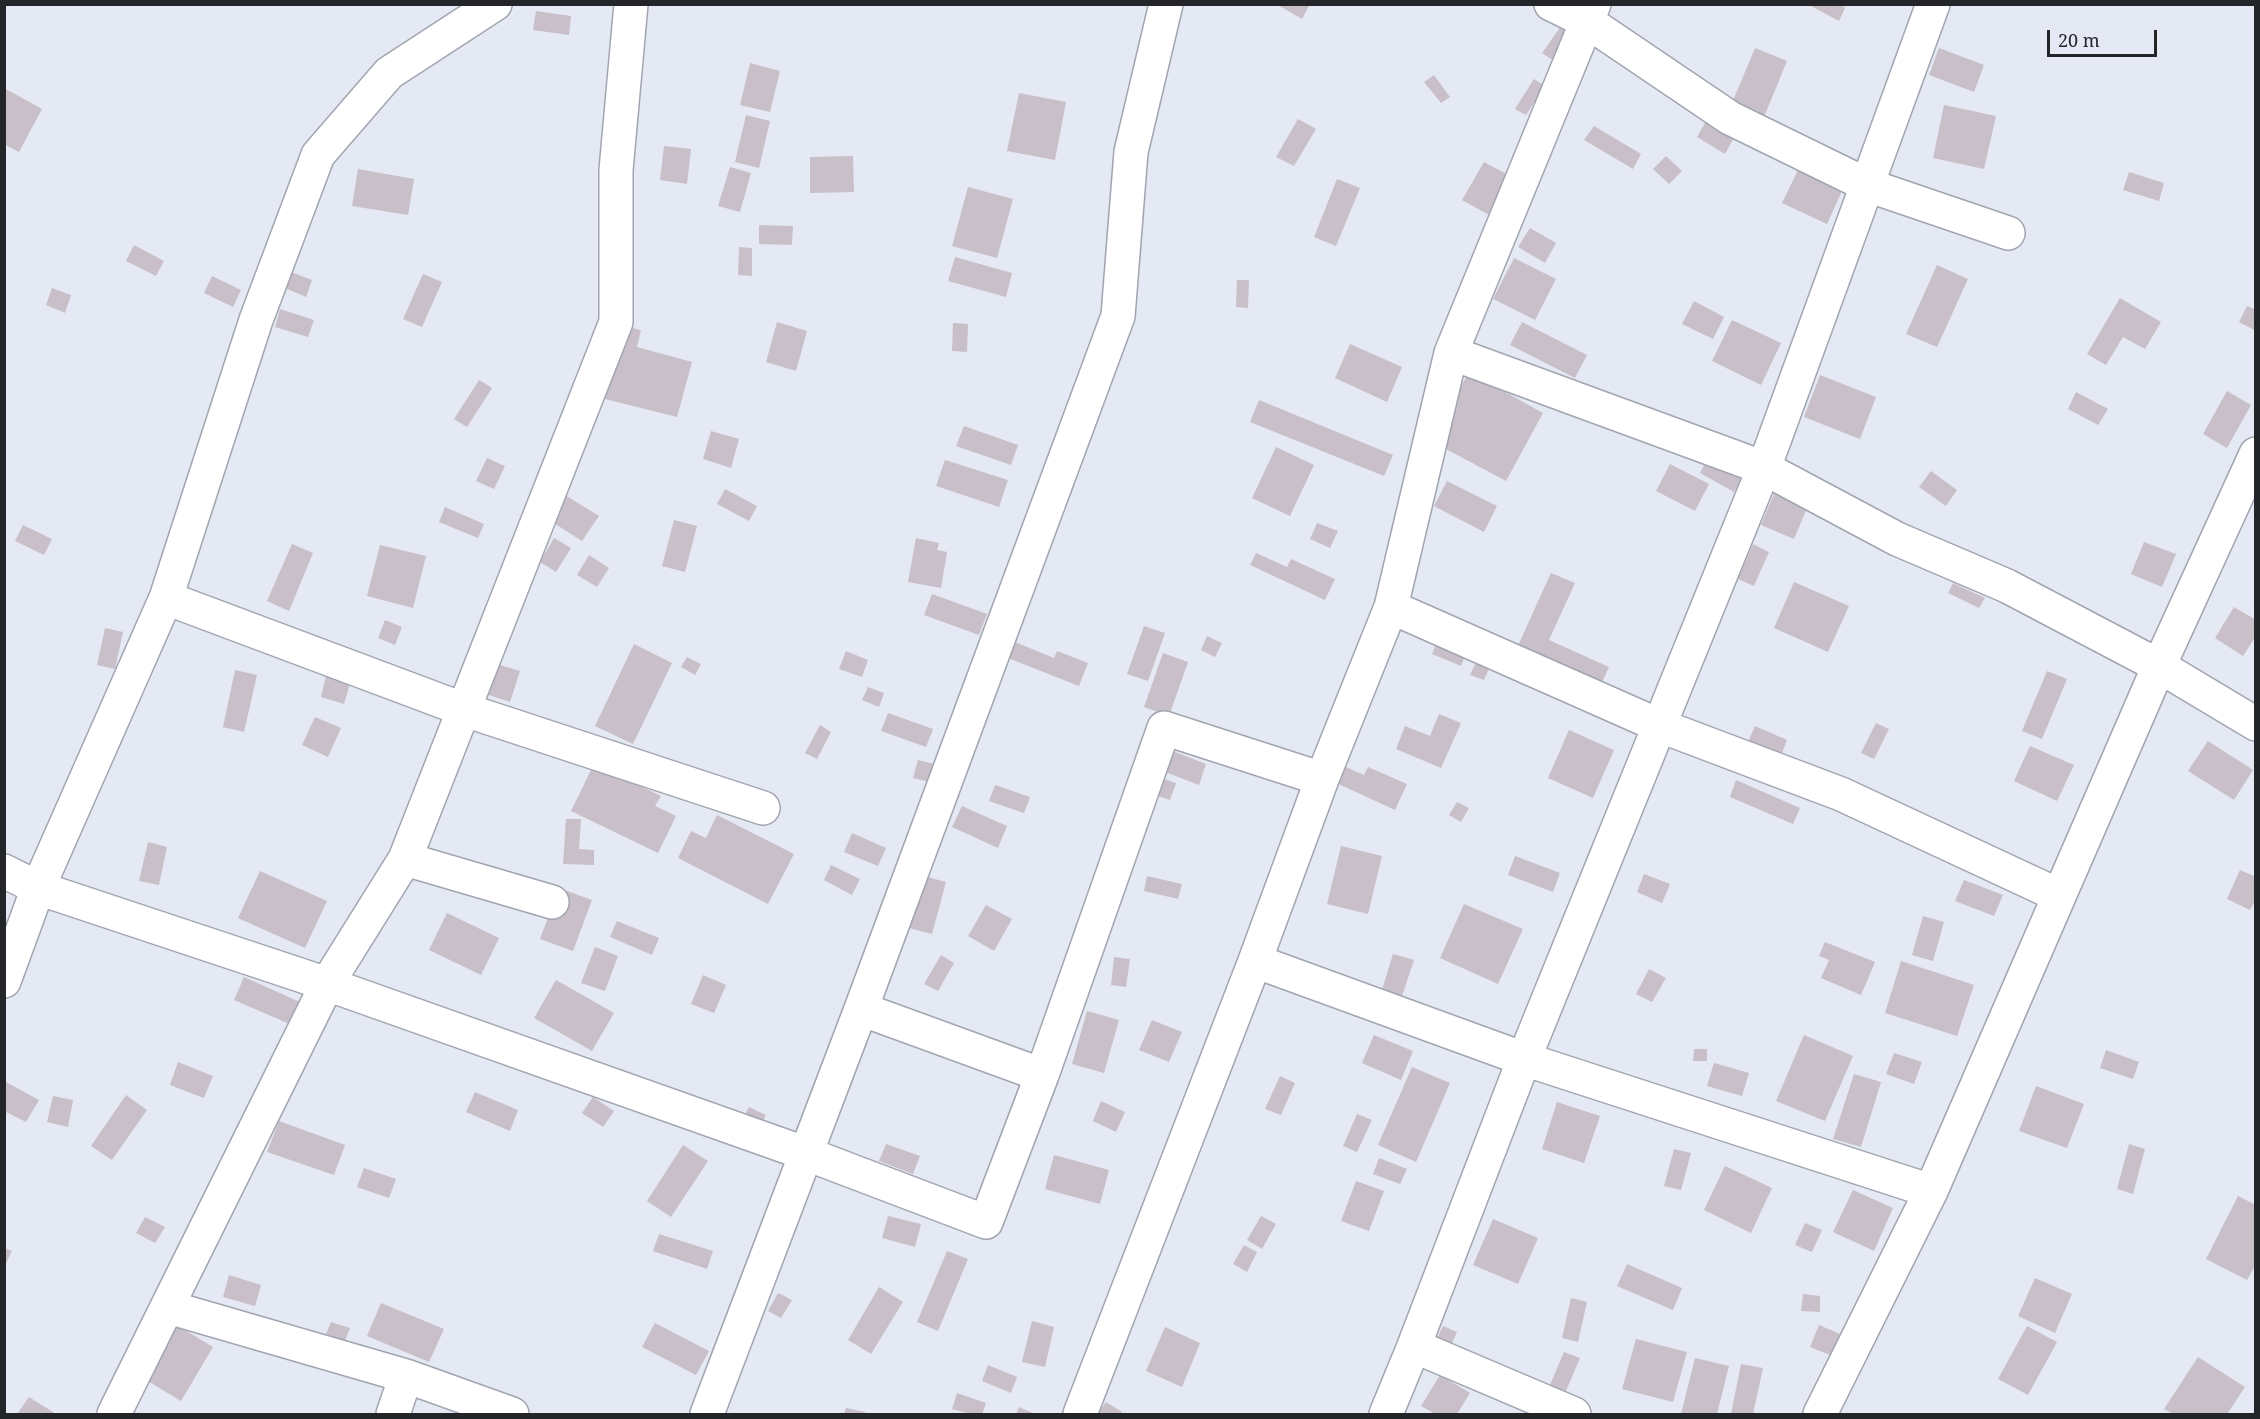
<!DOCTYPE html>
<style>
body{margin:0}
#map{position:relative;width:2260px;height:1419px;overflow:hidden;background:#e4e9f4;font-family:"Noto Serif",serif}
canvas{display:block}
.frame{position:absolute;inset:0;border:6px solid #232529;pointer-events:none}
.scale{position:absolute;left:2047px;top:30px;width:110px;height:27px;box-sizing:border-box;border:3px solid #232529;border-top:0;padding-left:8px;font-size:18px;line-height:21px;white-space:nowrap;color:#232529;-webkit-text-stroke:4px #e4e9f4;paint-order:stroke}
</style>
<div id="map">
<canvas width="2260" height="1419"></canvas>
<div class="frame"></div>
<div class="scale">20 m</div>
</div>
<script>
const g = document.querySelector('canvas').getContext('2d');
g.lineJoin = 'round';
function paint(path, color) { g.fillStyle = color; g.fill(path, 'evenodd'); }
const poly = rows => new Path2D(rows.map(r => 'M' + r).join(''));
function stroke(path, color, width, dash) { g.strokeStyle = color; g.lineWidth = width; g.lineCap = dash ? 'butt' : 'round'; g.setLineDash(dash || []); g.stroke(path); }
paint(poly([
 [1276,4,1310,4,1302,19],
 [1812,4,1839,4,1845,8,1839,21,1811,6],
 [536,11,571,16,569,35,533,30],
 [1564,22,1576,30,1554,61,1542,53],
 [1755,48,1787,61,1764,117,1732,103],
 [1939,48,1984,65,1974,92,1929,75],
 [750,63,780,71,770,112,740,105],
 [1434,75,1450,97,1441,103,1424,82],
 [1534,79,1545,86,1526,115,1515,109],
 [4,88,42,109,19,152,4,144],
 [1019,93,1066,102,1055,160,1007,151],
 [1944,105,1996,116,1984,169,1933,158],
 [746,115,770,121,759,168,735,162],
 [1298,119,1316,129,1294,166,1276,157],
 [1707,119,1735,136,1725,154,1697,137],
 [1594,126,1641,154,1633,169,1584,140],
 [664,146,691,149,687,184,660,180],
 [853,156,854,192,810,193,810,157],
 [1666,156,1682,171,1669,184,1653,169],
 [1484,162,1512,177,1489,215,1462,200],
 [730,167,751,173,740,212,718,206],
 [358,169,414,179,408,215,352,206],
 [1798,170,1842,191,1827,224,1782,203],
 [2129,172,2164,183,2159,201,2123,190],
 [1337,179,1360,188,1336,246,1314,237],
 [968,187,1013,199,997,258,952,246],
 [759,225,793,226,792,245,759,244],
 [1530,228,1556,243,1545,263,1518,247],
 [134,245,164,261,156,276,126,261],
 [739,247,752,248,752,276,738,275],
 [955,257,1012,273,1006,297,948,281],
 [1514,258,1556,279,1535,320,1493,299],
 [1937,265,1968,279,1937,347,1906,334],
 [291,272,312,280,306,297,285,288],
 [423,274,442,282,422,327,403,319],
 [212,276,241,290,233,307,204,293],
 [1237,280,1249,280,1248,308,1236,307],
 [52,288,71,295,65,313,46,305],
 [2120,298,2161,322,2145,349,2123,337,2106,365,2087,354],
 [1694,301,1724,317,1713,339,1682,324],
 [2247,306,2256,310,2256,331,2239,322],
 [280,309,314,320,308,337,275,327],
 [1732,320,1781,343,1761,385,1712,361],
 [777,322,807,331,796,371,766,362],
 [1522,322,1587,355,1575,378,1510,345],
 [953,323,968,324,967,352,952,351],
 [624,326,641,330,637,347,692,362,677,417,605,399],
 [1350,344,1402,367,1387,402,1335,378],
 [1469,372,1543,413,1506,481,1431,441],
 [1820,375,1876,397,1860,439,1804,417],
 [479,380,492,388,467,427,454,419],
 [2227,391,2251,405,2227,448,2203,434],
 [2076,392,2108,409,2098,425,2068,409],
 [1259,400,1393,455,1384,476,1250,422],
 [964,426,1018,445,1011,465,956,446],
 [711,431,739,439,731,468,703,459],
 [1276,447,1314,465,1290,516,1252,498],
 [487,458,505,466,494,489,476,481],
 [1708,458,1742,478,1734,492,1700,473],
 [945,460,1008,480,999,507,936,486],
 [1670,464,1709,484,1695,511,1656,491],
 [1931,471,1957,490,1946,506,1919,487],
 [1447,481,1497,506,1484,532,1434,506],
 [725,489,757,506,749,521,717,504],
 [1774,494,1807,508,1794,539,1761,525],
 [565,495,599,516,582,541,549,520],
 [445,507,484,524,478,538,439,522],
 [674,520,697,526,685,572,662,566],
 [1317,523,1338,531,1330,548,1310,539],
 [23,525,52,539,44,555,15,541],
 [554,538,571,548,556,572,540,562],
 [916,538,939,543,937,550,947,552,941,588,908,582],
 [2144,542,2176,554,2162,587,2131,574],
 [292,544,313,553,289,611,267,601],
 [1753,544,1769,552,1754,586,1738,579],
 [380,545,426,556,413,608,367,596],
 [1256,553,1287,567,1291,559,1335,579,1325,600,1250,565],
 [589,555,609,568,597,587,577,575],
 [1551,573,1575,583,1549,640,1609,667,1599,689,1515,652],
 [1794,582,1849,606,1828,652,1774,628],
 [1953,583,1985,598,1979,608,1948,593],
 [932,594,987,614,979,635,924,615],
 [2234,607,2256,620,2256,636,2243,656,2215,638],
 [385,620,402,627,395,645,378,638],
 [1144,626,1165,633,1148,681,1127,674],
 [105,628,123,632,115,669,97,665],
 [1207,636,1222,643,1215,657,1201,650],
 [1438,640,1467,651,1461,666,1432,654],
 [1015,642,1054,658,1057,651,1088,663,1079,686,1008,658],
 [634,644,672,663,633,744,595,726],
 [846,651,868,660,862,677,839,669],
 [1163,653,1188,662,1169,716,1144,707],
 [687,657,701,664,695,675,681,667],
 [1478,658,1491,664,1484,680,1470,675],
 [490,662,520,671,510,702,480,692],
 [235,670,257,675,244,732,223,727],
 [2047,671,2067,679,2042,739,2022,731],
 [326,676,350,683,344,704,321,697],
 [868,687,884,693,879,707,862,700],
 [888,713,933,729,926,747,881,731],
 [1439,714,1461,723,1441,768,1396,749,1405,726,1430,736],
 [315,717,341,728,328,757,302,745],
 [1876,723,1889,729,1874,759,1861,753],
 [820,725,831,732,817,759,805,753],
 [1755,726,1787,740,1780,758,1747,744],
 [1569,730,1614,750,1593,798,1548,778],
 [2208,741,2253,770,2234,800,2188,771],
 [2030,746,2074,765,2057,801,2014,781],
 [1165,748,1206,764,1199,785,1157,769],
 [918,760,934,764,929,782,913,778],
 [594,764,661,796,655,806,676,816,658,853,571,811],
 [1339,764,1364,775,1368,767,1407,784,1395,810,1332,781],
 [1155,776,1176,783,1170,800,1149,793],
 [1736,780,1800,808,1793,824,1730,797],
 [995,785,1030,797,1024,813,989,801],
 [1457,802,1469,808,1461,822,1449,815],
 [962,806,1007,826,998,848,952,827],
 [717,815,794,854,768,904,678,858,691,831,706,838],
 [566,819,581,819,579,849,594,850,594,865,563,864],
 [852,833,886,848,878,866,844,852],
 [148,842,167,847,159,885,139,881],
 [1341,846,1382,856,1368,914,1327,904],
 [1515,856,1560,873,1553,892,1508,875],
 [831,865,860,879,852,895,824,880],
 [2240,870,2256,877,2256,899,2250,910,2227,899],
 [260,871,327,901,305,948,238,918],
 [1644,874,1670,884,1662,903,1637,892],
 [924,876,946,882,932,934,909,928],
 [1147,876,1182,884,1178,899,1144,891],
 [1964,880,2003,895,1994,916,1955,901],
 [559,888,592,900,573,951,540,939],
 [1464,904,1523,929,1498,984,1440,958],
 [986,905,1012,919,994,951,968,936],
 [447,913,499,938,481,975,429,950],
 [1923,916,1944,922,1933,961,1912,955],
 [617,921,659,938,652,955,610,937],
 [1825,942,1875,962,1861,995,1821,978,1829,960,1819,956],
 [595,947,618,956,605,991,581,983],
 [1393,954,1414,960,1401,999,1381,993],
 [941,955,954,963,938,991,924,984],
 [1114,957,1130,959,1126,987,1111,985],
 [1901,961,1974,985,1957,1036,1885,1013],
 [1649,969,1666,978,1652,1002,1636,994],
 [703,975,726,985,714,1013,691,1004],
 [244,977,302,1003,292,1025,234,1000],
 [556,980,614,1013,592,1051,534,1018],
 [1087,1011,1119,1020,1104,1073,1072,1064],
 [1152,1020,1182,1032,1169,1062,1139,1050],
 [1374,1035,1413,1051,1401,1080,1362,1063],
 [1804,1035,1853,1056,1825,1121,1776,1101],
 [1694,1049,1707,1049,1707,1061,1693,1061],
 [2106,1050,2139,1062,2133,1079,2100,1068],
 [1894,1053,1922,1062,1914,1084,1886,1074],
 [178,1062,213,1076,204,1098,170,1085],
 [1714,1063,1749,1073,1742,1096,1707,1086],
 [1412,1067,1450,1083,1416,1162,1378,1145],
 [1854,1074,1881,1082,1861,1147,1833,1139],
 [1280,1076,1295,1083,1281,1115,1265,1109],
 [4,1081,39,1100,26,1122,4,1111],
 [2036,1086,2084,1104,2067,1148,2019,1131],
 [475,1092,518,1110,510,1131,466,1112],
 [126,1095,147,1110,112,1160,91,1146],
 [53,1096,73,1100,68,1127,47,1122],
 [593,1097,614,1111,603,1127,582,1113],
 [1101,1101,1125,1112,1116,1132,1093,1121],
 [1557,1102,1600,1116,1584,1163,1542,1149],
 [749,1107,766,1115,761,1125,744,1117],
 [1357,1114,1372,1120,1357,1152,1343,1146],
 [279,1121,345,1145,334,1175,267,1152],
 [886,1144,920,1156,913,1174,879,1161],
 [2129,1144,2145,1149,2133,1194,2117,1189],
 [683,1145,708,1161,671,1217,647,1201],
 [1674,1149,1691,1153,1681,1190,1664,1186],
 [1054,1155,1109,1170,1100,1204,1045,1189],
 [1379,1158,1407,1169,1400,1184,1373,1174],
 [1725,1166,1772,1188,1751,1233,1704,1210],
 [364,1168,396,1179,389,1198,357,1187],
 [1356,1181,1384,1191,1369,1231,1341,1221],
 [1853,1190,1893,1208,1874,1251,1833,1232],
 [2238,1196,2256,1205,2256,1264,2247,1280,2206,1259],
 [888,1216,921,1224,915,1247,882,1238],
 [1261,1216,1276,1224,1262,1249,1247,1240],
 [145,1217,165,1227,155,1243,136,1233],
 [1493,1219,1538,1238,1518,1284,1473,1265],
 [1805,1223,1822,1230,1812,1252,1795,1245],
 [659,1234,713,1251,707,1269,653,1251],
 [1244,1245,1257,1252,1247,1272,1233,1264],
 [4,1248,12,1251,4,1267],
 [947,1251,968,1259,938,1331,917,1322],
 [1627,1264,1682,1288,1673,1310,1617,1286],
 [229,1275,261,1285,255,1306,223,1297],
 [2035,1278,2072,1294,2055,1333,2018,1316],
 [879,1287,903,1302,871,1354,848,1340],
 [778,1293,792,1300,781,1318,768,1311],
 [1803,1294,1820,1296,1820,1312,1801,1311],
 [1571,1298,1587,1302,1578,1342,1562,1338],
 [381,1303,444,1329,429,1362,367,1336],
 [1032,1321,1054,1327,1045,1367,1022,1362],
 [331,1322,350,1328,345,1341,326,1334],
 [173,1323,213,1347,181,1401,141,1377],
 [655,1323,709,1351,696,1375,642,1347],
 [1819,1325,1854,1340,1845,1361,1810,1347],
 [1443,1326,1457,1332,1449,1350,1434,1344],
 [2027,1326,2057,1342,2028,1395,1998,1379],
 [1165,1327,1200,1343,1182,1387,1146,1371],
 [1636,1339,1687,1352,1673,1402,1622,1389],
 [1564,1352,1580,1358,1565,1393,1549,1387],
 [2198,1357,2245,1387,2227,1414,2173,1414,2164,1409],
 [1695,1358,1729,1366,1717,1414,1681,1414],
 [1741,1364,1763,1368,1753,1414,1731,1414],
 [988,1365,1017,1377,1011,1393,982,1381],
 [1440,1375,1470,1393,1457,1414,1435,1414,1421,1406],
 [957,1393,986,1403,982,1414,970,1414,952,1409],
 [29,1397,56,1414,17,1414],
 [1106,1402,1122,1412,1120,1414,1087,1414,1093,1404,1101,1409],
 [1019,1407,1035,1414,1016,1414],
 [846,1408,865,1412,864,1414,844,1414]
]), '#c8bfc8');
const minor = poly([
 [1551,4,1588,22,1730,118,1867,185,2008,233],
 [1451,353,1764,468,1897,539,2007,586,2159,666,2256,724],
 [166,598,465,710,763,808],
 [1391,607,1658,725,1841,794,2058,895],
 [405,859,552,902],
 [4,871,38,888,327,984,807,1154,986,1222,1042,1075,1164,728,1322,779],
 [1255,961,1524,1059,1931,1191],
 [4,981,38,888,166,598,256,320,318,155,389,73,495,4],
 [861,1009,1042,1075],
 [168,1307,406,1376,512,1414],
 [1414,1346,1574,1414],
 [114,1414,327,984,405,859,616,322,616,170,631,4],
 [393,1414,406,1376],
 [707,1414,861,1009,1118,316,1131,152,1166,4],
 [1080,1414,1255,961,1322,779,1391,607,1451,353,1594,4],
 [1386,1414,1414,1346,1524,1059,1764,468,1933,4],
 [1820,1414,1931,1191,2159,666,2256,454]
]);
stroke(minor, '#a1a5b0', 36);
stroke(minor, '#fff', 33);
</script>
